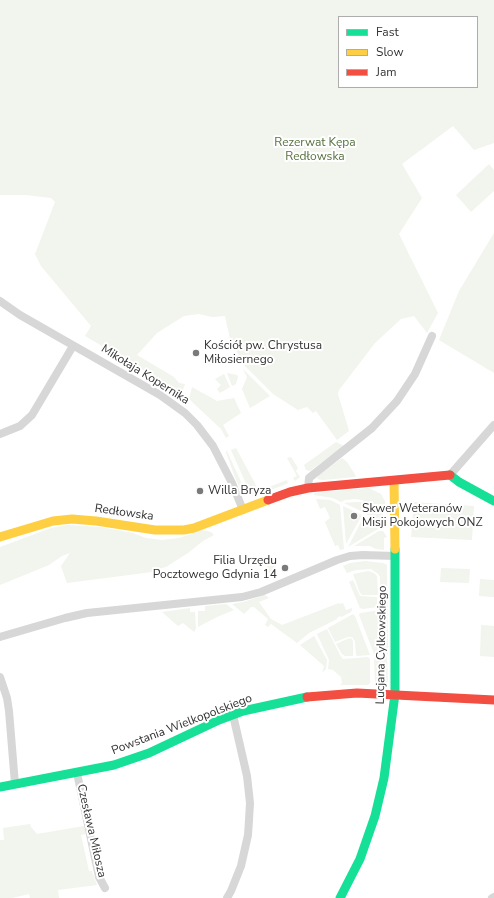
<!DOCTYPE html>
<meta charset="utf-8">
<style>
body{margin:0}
#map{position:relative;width:494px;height:898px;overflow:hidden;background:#fff;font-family:"Nunito Sans",sans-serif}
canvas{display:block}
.legend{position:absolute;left:338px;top:16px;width:140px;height:72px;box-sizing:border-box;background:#fff;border:1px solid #adadad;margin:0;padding:5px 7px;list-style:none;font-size:12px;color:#333}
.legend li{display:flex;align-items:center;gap:8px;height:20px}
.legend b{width:20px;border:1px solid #adadad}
</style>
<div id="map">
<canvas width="494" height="898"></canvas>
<ul class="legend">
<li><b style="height:5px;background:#16e098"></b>Fast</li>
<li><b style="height:5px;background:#ffcf43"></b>Slow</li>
<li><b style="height:5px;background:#f24e42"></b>Jam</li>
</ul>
</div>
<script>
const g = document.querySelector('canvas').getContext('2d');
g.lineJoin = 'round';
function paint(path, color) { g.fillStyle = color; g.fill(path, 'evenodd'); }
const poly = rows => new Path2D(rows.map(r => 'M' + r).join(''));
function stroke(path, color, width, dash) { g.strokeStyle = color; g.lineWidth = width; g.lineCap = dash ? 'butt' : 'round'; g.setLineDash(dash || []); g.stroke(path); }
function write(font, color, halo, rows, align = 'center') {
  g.font = font + ' "Nunito Sans",sans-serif'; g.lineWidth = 4; g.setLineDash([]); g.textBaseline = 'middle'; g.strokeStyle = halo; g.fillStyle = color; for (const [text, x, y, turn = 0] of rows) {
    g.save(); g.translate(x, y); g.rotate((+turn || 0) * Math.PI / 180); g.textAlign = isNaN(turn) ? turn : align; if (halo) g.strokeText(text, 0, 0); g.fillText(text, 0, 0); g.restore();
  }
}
paint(poly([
 [0,0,494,0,494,143,474,150,453,126,402,164,422,198,399,234,438,313,427,333,414,316,401,319,375,343,339,390,338,394,349,431,337,440,316,411,313,413,307,407,298,410,273,394,244,365,230,339,225,316,212,317,199,314,184,316,157,333,137,355,174,377,179,383,185,384,182,393,85,336,91,326,41,266,35,254,55,202,51,198,26,195,0,195],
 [339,17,477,17,477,87,339,87],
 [489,164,494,170,494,191,471,212,456,195],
 [494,233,494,373,439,340,459,291],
 [243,369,270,396,250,408,242,389,247,377],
 [227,373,237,375,238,377,236,384,232,386],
 [224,374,230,387,220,393,217,389,221,385,215,379],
 [166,386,181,398,179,401,164,391],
 [192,387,217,401,234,398,241,413,223,425,229,436,226,438,221,429,189,399],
 [336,442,344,446,310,471,306,470,304,465],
 [236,448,259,491,287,480,288,483,284,485,254,496,251,495,231,450],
 [227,451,244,488,243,491,241,491,234,475,226,452],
 [291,457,298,468,296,471,300,477,295,481,293,478,297,476,287,458],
 [342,458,347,462,356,476,355,477,323,480,317,479,319,475],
 [369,488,381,494,385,501,386,510,384,510,380,521,366,514,367,506,363,500,355,499,345,500,341,502,333,498,314,495,314,493],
 [316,499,330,500,340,505,344,549,340,550,338,545,335,546,325,522,330,518,326,509,325,507,320,509],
 [356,502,361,502,363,505,364,508,363,512,344,503],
 [414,502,474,506,472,540,411,537],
 [343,506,362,515,346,544],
 [364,516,379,524,376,526,378,529,348,547],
 [67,525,100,527,133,533,146,538,162,540,179,538,202,530,211,532,214,535,203,541,188,553,166,567,157,569,152,572,67,583,61,566,70,553,62,556,49,565,0,585,0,547,51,528],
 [379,531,383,531,387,537,384,538,384,550,376,549,370,546,354,546],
 [273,560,277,571,276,572,276,573,270,576,267,572,267,565],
 [365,561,383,563,387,565,388,654,374,654,359,615,360,613,380,610,380,577,378,574,371,569,356,570,347,573,343,566,350,563],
 [441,568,470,569,469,583,440,582],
 [368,571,374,573,377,576,378,595,362,595,360,593,353,574],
 [480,579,494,580,494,597,479,596],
 [353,580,360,596,377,597,377,607,363,609,360,608,349,582],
 [265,595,269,598,259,602,271,619,282,625,339,603,340,604,343,603,346,610,352,608,352,610,351,612,341,617,340,616,337,618,337,619,309,633,297,643,271,624,268,627,265,625,268,619,254,607,251,607,244,614,232,604,243,602],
 [226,604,234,610,217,617,198,627,198,611,205,611,205,606],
 [190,608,190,612,195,612,196,629,194,632,183,623,178,626,162,612],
 [353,614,355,616,370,655,357,656,356,655,355,641,352,637,348,637,335,642,328,628],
 [481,625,494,626,494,657,480,656],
 [327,629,340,655,343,659,368,657,370,659,370,683,368,685,340,685,342,683,341,677,333,670,328,669,329,660,317,634],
 [314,636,327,660,326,669,322,673,324,666,300,645],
 [351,638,353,641,353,656,345,656,342,654,336,644,347,639],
 [376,657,387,657,388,681,386,684,376,685,375,683,374,658],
 [30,824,31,827,37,834,84,826,86,834,81,835,89,871,92,871,97,885,58,890,59,898,30,898,29,894,12,898,0,898,0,840,4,840,3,828]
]), '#f1f5ed');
stroke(poly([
 [0,301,20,315,160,395,185,413,197,425,213,446,232,483,243,510],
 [0,434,20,426,32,415,73,346],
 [450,475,494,425],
 [308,488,309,478,372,428,397,401,415,374,432,336],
 [0,637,65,618,87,613,242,597,261,592,337,560,350,556,363,555,395,556],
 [0,677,7,698,9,711,15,784],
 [77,773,99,877,105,888],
 [227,898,231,891,241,866,248,835,249,820,250,803,247,776,233,715],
 [492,898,494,897]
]), '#d7d7d7', 8);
stroke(poly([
 [450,475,459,482,494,501],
 [0,787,114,765,149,753,219,720,243,711,307,697],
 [340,898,360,859,375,816,384,778,395,694,395,549]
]), '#16e098', 9);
stroke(poly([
 [394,481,395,549],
 [0,537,53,521,72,519,96,521,155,530,184,530,194,528,268,500]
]), '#ffcf43', 9);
stroke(poly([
 [268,500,290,492,308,488,450,475],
 [307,697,357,693,494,700]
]), '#f24e42', 9);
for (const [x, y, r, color] of [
 [196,353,4,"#7a7a7a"],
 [200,491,4,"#7a7a7a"],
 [354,516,4,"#7a7a7a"],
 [285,568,4,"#7a7a7a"]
]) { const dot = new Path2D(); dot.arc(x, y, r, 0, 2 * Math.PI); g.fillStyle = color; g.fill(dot); stroke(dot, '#fff', 1.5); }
write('12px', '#56703f', '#fff', [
 ["Rezerwat Kępa",315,143],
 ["Redłowska",315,157]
]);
write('12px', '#333', '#fff', [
 ["Kościół pw. Chrystusa",204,346],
 ["Miłosiernego",204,360],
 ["Willa Bryza",208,491],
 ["Skwer Weteranów",362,509],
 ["Misji Pokojowych ONZ",362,523],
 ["Filia Urzędu",277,561,"right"],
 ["Pocztowego Gdynia 14",277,575,"right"]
], 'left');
write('12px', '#333', '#fff', [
 ["Mikołaja Kopernika",145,375,32],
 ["Redłowska",124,513,8],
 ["Lucjana Cylkowskiego",382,645,-89],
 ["Powstania Wielkopolskiego",182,725,-21],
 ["Czesława Miłosza",91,831,77]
]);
</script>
